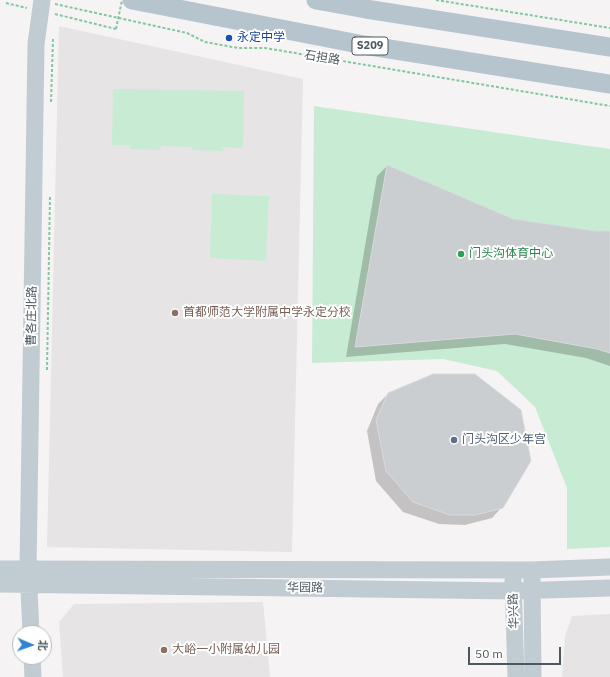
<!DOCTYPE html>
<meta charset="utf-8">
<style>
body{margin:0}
#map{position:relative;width:610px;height:677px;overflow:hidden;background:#f5f3f3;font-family:"IBM Plex Sans","Noto Sans SC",sans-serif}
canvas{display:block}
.north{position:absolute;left:12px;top:625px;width:40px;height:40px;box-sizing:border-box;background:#fff;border:1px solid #b7bcbf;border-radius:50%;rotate:92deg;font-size:11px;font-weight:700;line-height:16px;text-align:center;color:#4c585f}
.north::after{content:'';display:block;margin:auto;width:14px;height:18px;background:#2f85d3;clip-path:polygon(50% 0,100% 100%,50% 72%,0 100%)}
.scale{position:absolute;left:468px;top:647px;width:93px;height:18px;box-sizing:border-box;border:2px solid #4c585f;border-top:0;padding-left:5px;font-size:12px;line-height:14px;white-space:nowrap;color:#4c585f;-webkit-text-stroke:3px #fff;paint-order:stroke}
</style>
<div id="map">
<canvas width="610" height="677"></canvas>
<div class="north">北</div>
<div class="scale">50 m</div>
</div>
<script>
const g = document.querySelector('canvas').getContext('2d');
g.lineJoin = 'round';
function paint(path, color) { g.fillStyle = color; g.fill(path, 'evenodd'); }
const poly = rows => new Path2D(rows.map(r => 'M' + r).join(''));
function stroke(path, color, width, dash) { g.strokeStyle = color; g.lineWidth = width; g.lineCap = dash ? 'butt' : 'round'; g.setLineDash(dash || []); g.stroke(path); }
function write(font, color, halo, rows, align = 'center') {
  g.font = font + ' "IBM Plex Sans","Noto Sans SC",sans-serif'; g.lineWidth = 4; g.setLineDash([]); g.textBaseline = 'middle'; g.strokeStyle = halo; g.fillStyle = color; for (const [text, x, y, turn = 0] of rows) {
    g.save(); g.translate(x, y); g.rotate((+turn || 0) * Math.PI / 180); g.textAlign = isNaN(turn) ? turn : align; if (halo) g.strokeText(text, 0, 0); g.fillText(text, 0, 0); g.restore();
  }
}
paint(poly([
 [59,26,303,79,292,552,47,547],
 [263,602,270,677,63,677,59,622,74,604],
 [610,614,610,677,562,677,565,636,572,616]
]), '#e6e4e5');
paint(poly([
 [113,89,244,91,243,148,223,147,223,151,193,150,192,147,161,146,160,150,130,149,130,145,112,145],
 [314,106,610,149,610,547,567,549,567,488,535,407,497,371,443,359,312,363],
 [212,194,269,196,266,261,210,258]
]), '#c8ecd3');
paint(poly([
 [387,166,513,220,595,232,610,232,610,366,586,358,505,344,346,357,377,176],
 [388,394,502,507,492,518,465,525,439,524,403,512,376,481,367,431,378,404]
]), '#0003');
const building = poly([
 [387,165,513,219,595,231,610,231,610,353,597,349,515,334,355,347,387,165],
 [433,374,475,374,521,410,531,461,503,508,475,515,450,515,413,502,386,471,376,420,388,393,433,374]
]);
paint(building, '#caced1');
stroke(building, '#d8dadd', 1);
stroke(poly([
 [436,0,610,28],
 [6,3,27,8],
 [55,4,187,33,205,42,238,48,265,48,610,106],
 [55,14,116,29],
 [51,102,53,39],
 [47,370,50,197]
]), '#83c79f', 2, [3, 2]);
stroke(poly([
 [0,569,532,570,610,567],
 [532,579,533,677],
 [513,580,516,677],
 [0,584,513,591,610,588],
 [31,633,28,568,36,44,42,0],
 [32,657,33,677]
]), '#c1cbd2', 17);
stroke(poly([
 [132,0,364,45,610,84],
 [316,0,366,9,610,47]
]), '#b6c4ce', 19);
stroke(poly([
 [116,29,122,0]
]), '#83c79f', 2, [3, 2]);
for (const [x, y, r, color] of [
 [229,38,4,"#1a4fb4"],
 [461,254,4,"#2e9e5b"],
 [175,313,4,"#8d6e63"],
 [454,440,4,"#5c6f8a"],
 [164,650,4,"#8d6e63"]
]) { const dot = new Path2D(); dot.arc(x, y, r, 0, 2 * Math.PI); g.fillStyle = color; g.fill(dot); stroke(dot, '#fff', 1.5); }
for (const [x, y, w] of [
 [370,46,36]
]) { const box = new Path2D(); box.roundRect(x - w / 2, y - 9, w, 18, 3); g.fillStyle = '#fff'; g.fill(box); stroke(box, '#4c585f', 1); }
write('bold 11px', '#4c585f', null, [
 ["S209",370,46]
]);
write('12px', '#164399', '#fff', [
 ["永定中学",237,38]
], 'left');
write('12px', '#4c585f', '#fff', [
 ["石担路",322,58,9],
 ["曹各庄北路",32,316,-89],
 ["华园路",305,588,1],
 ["华兴路",514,611,-92]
]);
write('12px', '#27864d', '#fff', [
 ["门头沟体育中心",469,254]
], 'left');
write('12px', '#785e54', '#fff', [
 ["首都师范大学附属中学永定分校",183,313],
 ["大峪一小附属幼儿园",172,650]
], 'left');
write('12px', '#4e5e75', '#fff', [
 ["门头沟区少年宫",462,440]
], 'left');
</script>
